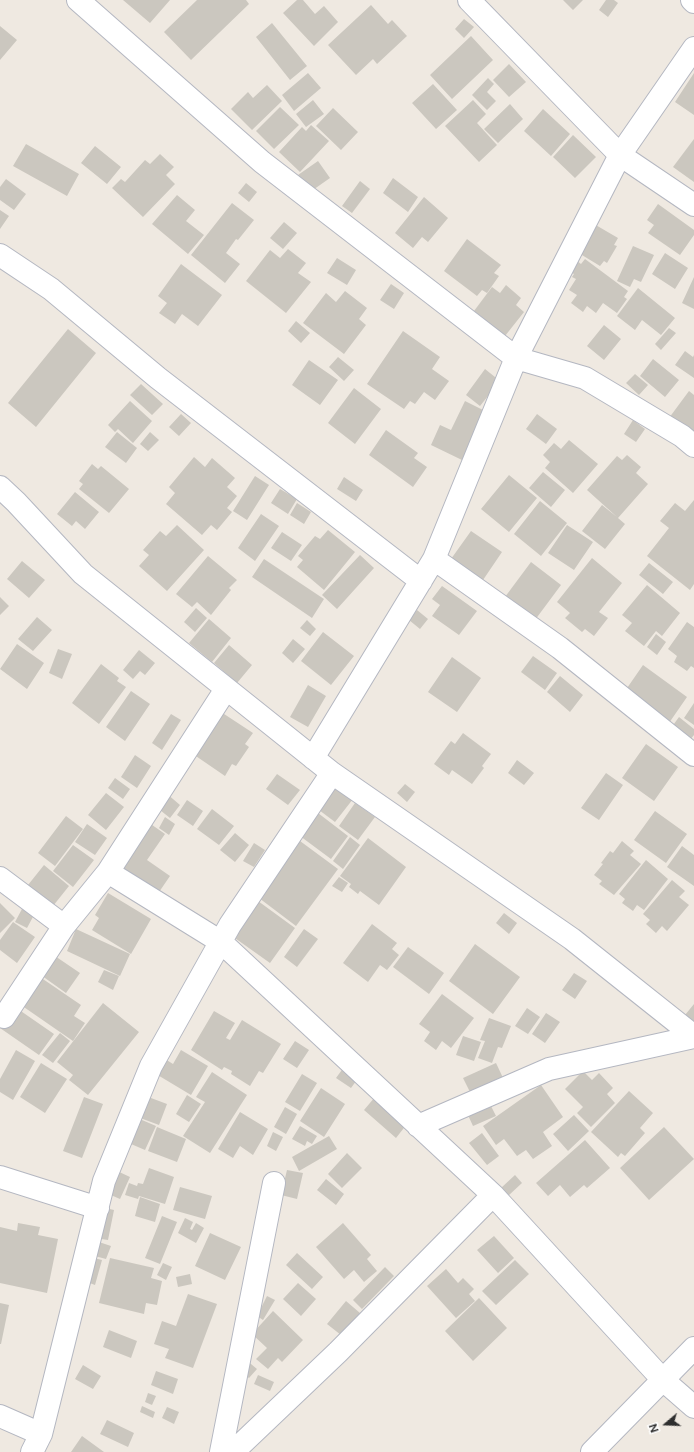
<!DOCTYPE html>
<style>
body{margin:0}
#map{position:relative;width:694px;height:1452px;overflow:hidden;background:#efe9e1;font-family:Figtree,sans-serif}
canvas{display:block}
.north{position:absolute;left:646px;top:1404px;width:40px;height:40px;-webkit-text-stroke:3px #fff;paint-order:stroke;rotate:251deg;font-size:11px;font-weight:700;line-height:16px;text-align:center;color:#2e2e2e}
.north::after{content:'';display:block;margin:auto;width:14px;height:18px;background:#2e2e2e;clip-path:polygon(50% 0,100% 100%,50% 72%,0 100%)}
</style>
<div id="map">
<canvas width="694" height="1452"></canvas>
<div class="north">N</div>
</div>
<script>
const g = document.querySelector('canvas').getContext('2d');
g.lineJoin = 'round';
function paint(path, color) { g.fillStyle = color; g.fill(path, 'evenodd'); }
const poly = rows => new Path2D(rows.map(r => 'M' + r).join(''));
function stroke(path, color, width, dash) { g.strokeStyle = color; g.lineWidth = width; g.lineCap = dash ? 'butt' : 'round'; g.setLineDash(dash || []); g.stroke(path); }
paint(poly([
 [123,0,170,0,150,23],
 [197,0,246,0,249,4,191,60,164,32],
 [297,0,303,0,315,14,324,6,338,22,314,46,283,13],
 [563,0,583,0,573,10],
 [606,0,614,0,618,3,608,17,599,10],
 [371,5,388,24,392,20,407,36,377,64,373,59,356,75,328,45],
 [464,19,474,27,464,38,455,29],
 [272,23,307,66,290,80,256,37],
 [0,26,17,40,0,60],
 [471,36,493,60,452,99,430,75],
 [509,64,526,82,509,97,493,80],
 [308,73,321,88,294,111,282,95],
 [694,73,694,115,675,102],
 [488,78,494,84,487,92,496,101,487,110,472,95],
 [433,84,457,110,436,129,412,103],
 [267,85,282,101,252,130,231,109,248,92,253,98],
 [313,100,324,114,306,127,296,114],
 [473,100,486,114,477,123,497,145,479,162,445,126],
 [510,104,523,119,498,143,484,129],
 [280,107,299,125,274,149,256,131],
 [333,108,358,132,341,150,316,126],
 [543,109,570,134,551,156,524,131],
 [311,125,329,141,300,172,279,152,302,127,306,131],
 [573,135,596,157,575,178,553,157],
 [694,139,694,182,673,167],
 [26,144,79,174,67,196,13,166],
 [95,146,121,167,107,184,81,163],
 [160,154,174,167,166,175,175,184,143,217,112,188,121,179,125,182,145,160,150,164],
 [318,161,330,178,310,192,298,175],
 [393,178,418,197,408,212,383,193],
 [6,179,26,194,14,210,0,200,0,187],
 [360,181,370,189,352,213,342,206],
 [246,183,257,192,249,202,238,193],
 [177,195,195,210,186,221,204,235,188,254,152,224],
 [424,197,448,218,428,242,422,237,413,248,395,233],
 [232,203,254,220,238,240,236,239,226,253,240,264,225,283,191,255],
 [658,204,694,230,694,235,680,255,648,233,654,225,647,220],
 [0,210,9,216,0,229],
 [284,222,297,233,283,249,270,238],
 [594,224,618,238,614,245,617,246,607,263,604,261,600,266,577,252],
 [467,239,501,265,494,273,499,276,487,293,482,290,477,296,444,271],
 [633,246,654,255,641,282,634,279,630,287,617,281],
 [288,249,306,263,298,273,311,282,286,313,246,281,270,250,280,258],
 [665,253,688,268,675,289,652,274],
 [337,258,356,270,347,285,327,273],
 [573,258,581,264,585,259,628,291,624,297,627,299,617,313,603,303,596,313,587,306,583,312,571,303,577,295,569,290,576,279,572,277,574,274,566,269],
 [181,264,222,295,198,326,182,314,175,324,159,313,167,303,158,296],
 [694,277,694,309,682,303],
 [391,284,404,293,394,309,380,300],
 [506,285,521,298,516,305,524,312,505,336,474,311,492,287,500,293],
 [638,288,675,318,661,335,642,320,635,330,617,316],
 [345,291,367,308,359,319,366,325,344,354,303,323,326,293,336,302],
 [296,321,310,333,301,343,288,331],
 [604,325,621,339,604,360,587,346],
 [669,328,676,333,661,350,655,344],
 [68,329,96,353,36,427,8,403],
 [403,331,440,357,432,369,449,381,435,400,424,392,415,404,410,401,404,409,367,384],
 [685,351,693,357,694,355,694,378,675,365],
 [338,357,354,370,344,381,329,367],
 [653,359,679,380,665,397,640,376],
 [309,360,338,380,320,405,292,385],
 [485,369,500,381,480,406,466,395],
 [635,374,648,385,639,395,626,383],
 [141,384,163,404,152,415,130,395],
 [354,388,381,409,355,444,328,423],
 [689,391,694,395,694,437,669,418],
 [130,401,152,421,133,443,118,429,115,432,108,425],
 [465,401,485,411,462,460,431,445,440,425,451,430],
 [181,414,191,423,179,436,169,427],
 [537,414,557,429,546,444,526,429],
 [633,420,645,429,636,442,624,434],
 [386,430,418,453,414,458,427,467,413,487,369,455],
 [117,432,137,448,126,463,105,447],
 [150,432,159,440,148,451,140,444],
 [569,440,598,464,573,493,545,468,550,462,543,455,554,443,561,449],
 [627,455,641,467,636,473,648,484,618,518,625,524,605,549,582,531,602,505,617,517,587,490,617,456,622,460],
 [194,457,205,467,212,458,235,478,227,487,237,496,227,508,232,512,217,530,211,525,202,535,166,504,175,493,169,487],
 [92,464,98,469,101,466,129,489,109,513,79,489,83,484,79,481],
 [543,472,565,490,551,507,529,488],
 [509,475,537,498,509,532,481,509],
 [255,476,269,485,247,520,233,511],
 [344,477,363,490,356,501,337,489],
 [280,489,297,499,288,514,271,503],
 [75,492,99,512,85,529,76,521,72,526,57,514],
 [694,500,694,584,690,590,647,556,669,528,660,521,675,503,685,511],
 [540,501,567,523,541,556,514,534],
 [297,503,311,512,304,524,290,515],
 [261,514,279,526,255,561,238,548],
 [177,525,204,550,167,591,139,566,149,555,143,550,160,531,166,536],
 [567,525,593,542,574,570,548,553],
 [328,530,355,552,324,590,297,567,303,560,298,556,315,536,320,539],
 [471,531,502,552,483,580,451,559],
 [282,532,302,545,291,561,271,548],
 [360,555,374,568,337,609,322,595],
 [208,556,237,580,229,588,231,590,211,615,197,602,192,607,176,594],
 [592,558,622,583,599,612,608,618,594,636,585,629,582,632,565,618,570,613,557,602],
 [264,559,324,599,312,618,252,577],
 [22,561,45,580,29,598,7,579],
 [531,562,561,585,535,620,505,597],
 [649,563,673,582,663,594,639,575],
 [647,585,680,613,662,636,656,631,644,646,625,631,632,623,622,615],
 [442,586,477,611,459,635,432,616,440,605,432,599],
 [0,597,9,606,0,615],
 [196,608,207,618,195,632,184,622],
 [417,610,428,619,420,629,409,620],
 [37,617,52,630,33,651,18,639],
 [209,619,231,638,212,662,189,643],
 [307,620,316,629,310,636,300,628],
 [687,622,694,627,694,668,691,666,687,671,674,662,677,656,668,649],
 [323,632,354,656,331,685,301,661],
 [656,634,666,642,657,655,647,647],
 [293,639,305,649,293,663,282,653],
 [17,644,44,663,27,689,0,669],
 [229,645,252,665,237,683,214,663],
 [58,649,72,654,62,679,49,673],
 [139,650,155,663,145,675,140,671,133,679,123,670],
 [533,656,557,673,545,690,521,672],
 [452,657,481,678,457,712,428,692],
 [101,664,119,678,117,681,126,687,99,724,72,703],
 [643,665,687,697,669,723,625,691],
 [560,676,583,695,570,712,547,692],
 [308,685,326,696,308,727,290,717],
 [131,691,150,704,125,741,106,727],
 [694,703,694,725,684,718],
 [218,710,253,733,245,744,249,747,236,766,232,764,225,776,190,752],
 [171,714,181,720,162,750,152,743],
 [679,717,694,729,694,735,689,741,671,728],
 [463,733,491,754,482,766,484,768,472,784,452,770,449,775,434,764,451,741,455,744],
 [646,744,678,767,654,801,622,778],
 [135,755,151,766,137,788,121,777],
 [517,760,534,773,524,785,508,773],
 [606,773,623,785,599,820,581,808],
 [277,774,300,790,288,805,266,789],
 [115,778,130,789,123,799,108,788],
 [405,784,415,792,407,802,397,793],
 [337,786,353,799,335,822,319,810],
 [106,793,124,807,106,830,88,815],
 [166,793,180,805,170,818,155,806],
 [187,800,203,811,193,826,177,815],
 [355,803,375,817,358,840,339,826],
 [212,809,234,826,219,845,197,829],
 [655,811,687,834,666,863,634,840],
 [318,813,348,836,331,859,300,836],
 [66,816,83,829,55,866,38,853],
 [165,817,175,824,169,835,159,828],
 [145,820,165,834,147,860,170,876,157,895,114,865],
 [87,824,107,838,95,855,75,842],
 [235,833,249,845,235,862,220,850],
 [350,837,360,845,343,869,333,861],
 [368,838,406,867,379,905,360,891,358,894,349,887,351,884,340,876],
 [300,841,338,869,296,926,259,898],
 [622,841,634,851,630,855,641,864,614,895,599,884,602,881,594,875,603,864,601,863,610,851,613,853],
 [254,843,265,850,254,867,243,861],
 [73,845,94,860,73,887,53,871],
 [682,846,694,855,694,886,667,867],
 [646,860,668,879,644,910,637,905,633,911,622,903,625,899,619,894],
 [44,865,69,886,53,906,28,885],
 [339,877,348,883,342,892,332,886],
 [672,880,685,891,679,897,689,905,667,931,662,926,656,933,646,924,650,920,643,914],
 [108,893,151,919,131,954,92,930,99,918,95,915],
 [258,901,295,928,270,963,232,936],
 [0,903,15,918,0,933],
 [22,909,34,915,27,928,15,922],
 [504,913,517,923,509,934,496,923],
 [13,922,35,937,17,963,0,950,0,940],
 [372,924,397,943,392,949,399,955,387,970,380,965,368,982,343,963],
 [76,929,130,954,120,976,67,951],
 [304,929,318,939,297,967,284,957],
 [475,944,520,977,493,1014,449,981],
 [408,947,444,973,429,994,393,967],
 [52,954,80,973,66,993,38,973],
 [104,970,119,976,113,990,98,982],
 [574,973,587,981,575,999,562,990],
 [37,975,81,1005,74,1016,85,1023,73,1041,18,1003],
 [442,994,474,1018,451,1048,442,1041,436,1050,424,1041,430,1032,419,1024],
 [103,1003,139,1032,88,1095,69,1080,73,1075,57,1062],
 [694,1004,694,1022,685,1015],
 [15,1007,54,1034,39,1055,0,1028],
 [527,1008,540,1017,528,1034,515,1026],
 [214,1011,235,1023,226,1038,230,1040,242,1020,281,1044,263,1073,259,1071,250,1086,231,1074,232,1071,224,1067,222,1070,191,1050],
 [546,1013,560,1022,545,1043,532,1034],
 [489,1018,511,1026,502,1048,498,1047,492,1063,478,1058,485,1041,480,1040],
 [60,1033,70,1041,53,1063,42,1055],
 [463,1036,481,1042,474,1061,456,1055],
 [295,1041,309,1050,297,1068,283,1059],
 [16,1050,35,1061,13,1100,0,1092,0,1079],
 [181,1050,208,1066,191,1095,156,1074,165,1059,173,1064],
 [41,1063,67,1079,45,1113,20,1097],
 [496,1063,504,1080,471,1094,463,1078],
 [344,1067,359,1077,351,1088,336,1078],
 [583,1071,592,1080,599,1073,613,1088,607,1094,615,1103,591,1127,577,1113,583,1107,565,1089],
 [212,1072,247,1095,210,1153,183,1136,205,1102,196,1097],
 [302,1074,317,1083,300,1111,285,1102],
 [541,1085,563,1117,543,1132,552,1146,533,1159,526,1150,517,1156,504,1139,496,1145,483,1126],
 [321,1088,345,1104,324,1137,300,1121],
 [629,1091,653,1113,640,1128,645,1133,625,1156,621,1153,618,1157,591,1132],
 [143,1095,167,1104,159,1125,135,1116],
 [187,1095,201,1104,189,1122,176,1114],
 [84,1097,103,1104,82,1158,63,1151],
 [375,1097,407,1124,396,1138,364,1110],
 [489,1102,496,1116,473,1126,467,1113],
 [285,1107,297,1114,286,1134,274,1127],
 [240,1112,268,1129,253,1155,240,1146,233,1158,218,1149],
 [574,1115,589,1131,568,1151,553,1134],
 [135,1117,156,1126,145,1150,124,1141],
 [300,1126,317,1136,312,1144,307,1141,305,1146,292,1139],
 [157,1127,186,1139,177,1162,148,1151],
 [664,1127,694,1159,649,1200,620,1168],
 [273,1132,283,1137,276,1151,267,1146],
 [482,1133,499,1156,487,1165,469,1143],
 [329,1136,337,1149,299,1171,292,1157],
 [585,1140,610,1168,587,1188,584,1185,570,1197,560,1185,548,1196,536,1183],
 [347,1153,362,1168,342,1188,328,1174],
 [149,1168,174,1177,165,1204,139,1196,138,1199,125,1195,129,1183,137,1186,138,1183,143,1184],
 [115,1170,130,1177,120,1199,104,1192],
 [287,1170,303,1173,297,1199,281,1195],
 [515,1175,522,1183,508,1196,501,1188],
 [326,1179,344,1194,336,1205,317,1190],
 [180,1187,212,1196,205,1219,173,1210],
 [140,1197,160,1204,155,1222,135,1216],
 [101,1207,114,1210,108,1240,95,1238],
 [162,1216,177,1222,160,1264,145,1258],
 [185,1218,193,1222,190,1229,192,1230,196,1223,204,1228,196,1243,178,1233],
 [18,1223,40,1227,38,1235,58,1239,47,1293,0,1283,0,1227,17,1231],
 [343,1223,371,1255,367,1259,377,1271,364,1282,354,1270,344,1279,316,1247],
 [210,1233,241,1247,225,1280,195,1266],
 [494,1236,514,1258,498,1273,477,1250],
 [96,1241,111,1246,106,1259,91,1255],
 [297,1253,323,1277,312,1289,286,1265],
 [94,1258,102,1260,95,1285,87,1282],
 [110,1258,154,1268,151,1278,162,1281,157,1305,146,1303,144,1314,99,1303],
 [515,1260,529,1274,496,1305,482,1291],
 [163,1263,172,1267,166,1280,157,1275],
 [385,1267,394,1276,362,1309,353,1300],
 [446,1269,458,1283,463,1278,474,1289,469,1294,475,1301,456,1318,427,1286],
 [190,1274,192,1284,178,1287,176,1277],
 [298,1283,316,1299,301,1316,283,1299],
 [188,1294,217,1304,193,1368,165,1358,169,1349,154,1344,162,1321,176,1326],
 [267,1296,275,1300,263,1320,257,1316],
 [479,1298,507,1328,473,1361,445,1331],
 [346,1301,360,1313,341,1335,327,1324],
 [0,1303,9,1305,1,1344,0,1344],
 [273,1311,303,1340,282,1362,278,1358,268,1369,256,1359,267,1348,252,1334],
 [109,1330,137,1341,131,1358,103,1347],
 [239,1354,257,1369,249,1378,231,1364],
 [83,1365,101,1376,93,1389,75,1379],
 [156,1371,178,1379,173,1394,151,1385],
 [258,1375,274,1382,270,1391,254,1384],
 [148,1393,156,1396,152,1405,145,1402],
 [142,1406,155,1412,153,1418,140,1412],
 [167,1407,179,1412,174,1424,162,1418],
 [107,1420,134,1433,128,1447,100,1434],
 [82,1436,104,1452,71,1452]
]), '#cbc7bf');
const minor = poly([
 [78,0,262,162,516,358,585,378,682,436,694,446],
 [469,0,620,155,694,205],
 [692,0,694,2],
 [0,255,51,289,158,378,421,581],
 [0,487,16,502,83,574,332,773,572,939,694,1036],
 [434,559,560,648,694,755],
 [313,758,434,559,516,358,620,155,694,48],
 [108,872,221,942,493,1195,663,1380,694,1407],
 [0,878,64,926],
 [4,1017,64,926,108,872,226,689],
 [418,1126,549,1069,694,1037],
 [0,1177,98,1208],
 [0,1416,41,1434],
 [32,1452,41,1434,104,1181,151,1066,230,925,332,773],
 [221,1452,274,1183],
 [233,1452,338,1352,493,1195],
 [592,1452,694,1348]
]);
stroke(minor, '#b4b7c1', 24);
stroke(minor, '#fff', 22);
</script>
